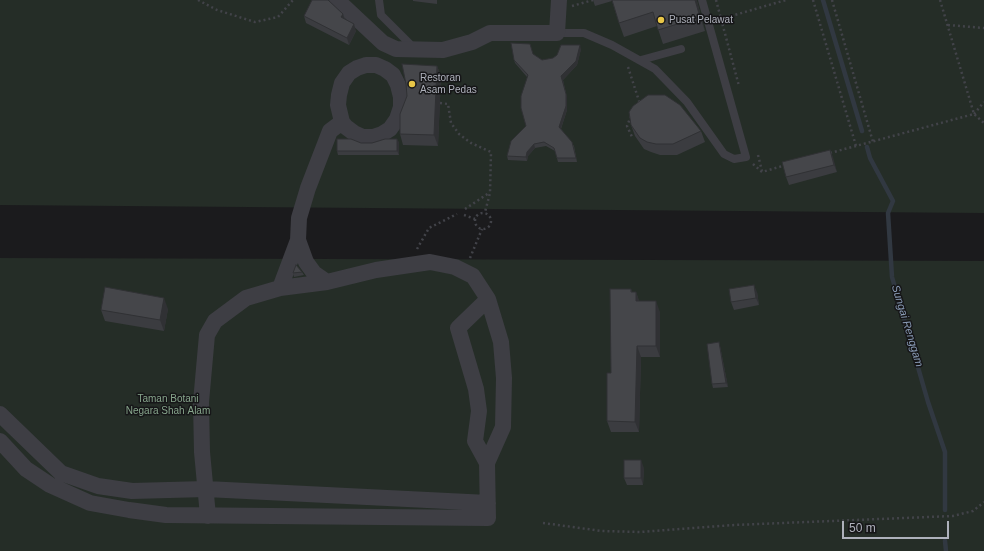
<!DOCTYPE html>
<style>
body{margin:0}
#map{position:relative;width:984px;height:551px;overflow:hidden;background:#1b1b1d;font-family:Arial,sans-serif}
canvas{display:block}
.scale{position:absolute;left:842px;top:521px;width:107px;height:18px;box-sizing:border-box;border:2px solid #aeb1bb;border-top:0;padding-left:5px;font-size:12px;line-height:14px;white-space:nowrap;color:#aeb1bb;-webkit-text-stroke:3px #161618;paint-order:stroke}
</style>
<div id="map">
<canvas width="984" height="551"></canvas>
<div class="scale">50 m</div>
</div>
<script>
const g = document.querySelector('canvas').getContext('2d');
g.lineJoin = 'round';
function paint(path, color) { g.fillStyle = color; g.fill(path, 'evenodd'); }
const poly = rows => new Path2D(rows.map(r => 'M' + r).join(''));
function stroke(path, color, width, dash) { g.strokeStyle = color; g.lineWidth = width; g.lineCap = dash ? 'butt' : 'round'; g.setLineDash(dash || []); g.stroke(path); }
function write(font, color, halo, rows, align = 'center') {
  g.font = font + ' Arial,sans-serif'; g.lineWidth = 3; g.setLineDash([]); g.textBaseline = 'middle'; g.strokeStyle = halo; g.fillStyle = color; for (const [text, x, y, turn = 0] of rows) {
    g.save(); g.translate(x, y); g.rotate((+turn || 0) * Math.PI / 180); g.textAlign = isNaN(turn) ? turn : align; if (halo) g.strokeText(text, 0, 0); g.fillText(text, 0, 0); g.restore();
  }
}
paint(poly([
 [0,0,984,0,984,213,0,205],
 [0,258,984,261,984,551,0,551]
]), '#252d27');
stroke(poly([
 [823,0,862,131],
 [867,147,870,158,893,201,888,213,892,277,928,402,945,452,945,510],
 [945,541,946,551]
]), '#313841', 4.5);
stroke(poly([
 [198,0,217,10,255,22,278,17,293,0],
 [716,0,739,86],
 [813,0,856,146],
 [832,0,873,142],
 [940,0,974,114],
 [572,6,593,0],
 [721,19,786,0],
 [948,25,984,28],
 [628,67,640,104],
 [440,103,448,104,451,123,459,134,471,143,491,152,490,193,485,212],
 [974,114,984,102],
 [631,116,627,126,633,139],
 [830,153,974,114,984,123],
 [758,155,762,171],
 [753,164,762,172,786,165],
 [465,209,489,193],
 '475 221a8 8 0 1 1 16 0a8 8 0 1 1-16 0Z',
 [464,215,475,219],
 [417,249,429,228,457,214],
 [470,258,482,229],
 [543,523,602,531,640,532,734,525,953,516,973,511,984,502]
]), '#424349', 2.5, [2, 3]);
stroke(poly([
 [379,0,381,15,414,48],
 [557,33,584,33,612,45,655,69,687,102,724,154,734,159,746,157,702,0],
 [641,60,681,49]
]), '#3e3e44', 8);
stroke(poly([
 [337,0,383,43,396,49,443,50,472,42,490,33,557,33,559,0],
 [366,65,376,65,385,69,393,75,398,85,401,97,401,107,397,119,390,129,382,134,373,137,363,137,354,133,346,127,342,122,338,105,339,95,342,83,349,73,357,68,366,65],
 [298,240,306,262,314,273,327,282],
 [280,288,298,240,299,218,308,188,330,131,342,122],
 [0,414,61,473,98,486,132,491,206,489,488,503],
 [0,441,26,469,50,485,90,503,129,510,166,515,488,518,487,463,475,441,479,411,476,389,458,328,488,299,473,276,455,267,430,262,376,270,327,282,280,288,246,298,215,321,207,335,201,402,202,452,208,516],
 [487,463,503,427,504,378,501,342,488,299]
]), '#3e3e44', 16);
paint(poly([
 [413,0,437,0,437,4,413,1],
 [593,0,697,0,697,1,705,31,663,44,657,26,624,37,619,23,612,1,595,6],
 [343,14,345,19,356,31,349,45,306,23,304,16],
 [581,49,577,65,563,80,567,98,567,110,561,129,574,146,577,162,558,162,555,151,546,146,535,148,528,156,527,161,508,160,507,156,526,126,527,77,515,63,514,60,533,54,542,60,553,58],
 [437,66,441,76,438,146,403,145,400,134],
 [631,125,701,131,705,142,677,155,660,155,651,152,644,149,635,136],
 [399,142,399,155,338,155,337,151,361,143],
 [830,150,837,172,789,185,786,177],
 [302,272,304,275,294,277,293,273],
 [631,289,632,292,636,292,639,301,660,312,660,357,641,357,639,432,611,432,607,421,611,373],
 [757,292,759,305,734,310,731,302],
 [168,309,164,331,105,321,101,310],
 [720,346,728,387,713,388,712,384],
 [644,468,643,485,627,485,624,478]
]), '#3b3c40');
paint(poly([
 [695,0,697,0,697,1,705,31,700,17],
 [343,14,345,21,341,17],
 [354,24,356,31,349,45,347,38],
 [580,45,581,49,577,65,563,80,567,98,567,110,560,131,559,127,561,76],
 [437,66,441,76,438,146,434,135],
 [397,139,399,142,399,155,397,151],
 [534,144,535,148,528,156,527,161,526,157,527,152],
 [830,150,833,157,837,172,834,165],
 [754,285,757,292,759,305,756,298],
 [636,292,640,303,636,301],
 [164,298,168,309,164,331,160,320],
 [656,301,660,312,660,357,656,346],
 [719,342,720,346,728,387,726,383],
 [637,346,641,357,639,432,635,422],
 [641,460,644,468,643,485,641,478]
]), '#303134');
const building = poly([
 [312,0,328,0,343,14,341,17,354,24,347,38,304,16,312,0],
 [612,0,695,0,700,17,658,30,653,12,619,23,612,0],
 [511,43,530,44,533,54,542,60,553,58,557,55,561,45,580,45,576,61,561,76,566,94,566,106,559,127,572,142,576,158,557,158,554,148,544,142,534,144,527,152,526,157,507,156,511,141,526,126,521,108,521,96,528,75,514,60,511,43],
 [402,64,437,66,434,135,400,134,400,114,407,96,406,84,402,64],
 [648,95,665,95,680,105,701,131,673,144,656,144,647,142,640,138,631,125,629,112,633,106,648,95],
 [337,139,351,139,361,143,372,143,385,139,397,139,397,151,337,151,337,139],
 [830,150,834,165,786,177,782,162,830,150],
 [296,265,302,272,293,273,296,265],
 [754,285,756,298,731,302,729,289,754,285],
 [105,287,164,298,160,320,101,310,105,287],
 [610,289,631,289,631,292,636,292,636,301,656,301,656,346,637,346,635,422,607,421,607,373,611,373,610,289],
 [719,342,726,383,712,384,707,344,719,342],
 [624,460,641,460,641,478,624,478,624,460]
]);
paint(building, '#45464a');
stroke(building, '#303134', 1);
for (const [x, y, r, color] of [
 [661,20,4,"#e8c648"],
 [412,84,4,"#e8c648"]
]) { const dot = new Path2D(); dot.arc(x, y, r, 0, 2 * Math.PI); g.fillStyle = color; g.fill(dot); stroke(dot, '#161618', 1.5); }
write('10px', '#aeb1bb', '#161618', [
 ["Pusat Pelawat",669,20],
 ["Restoran",420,78],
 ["Asam Pedas",420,90]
], 'left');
write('10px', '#87a58c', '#161618', [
 ["Taman Botani",168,399],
 ["Negara Shah Alam",168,411]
]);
write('italic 11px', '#889ab4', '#161618', [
 ["Sungai Renggam",907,326,73]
]);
</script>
